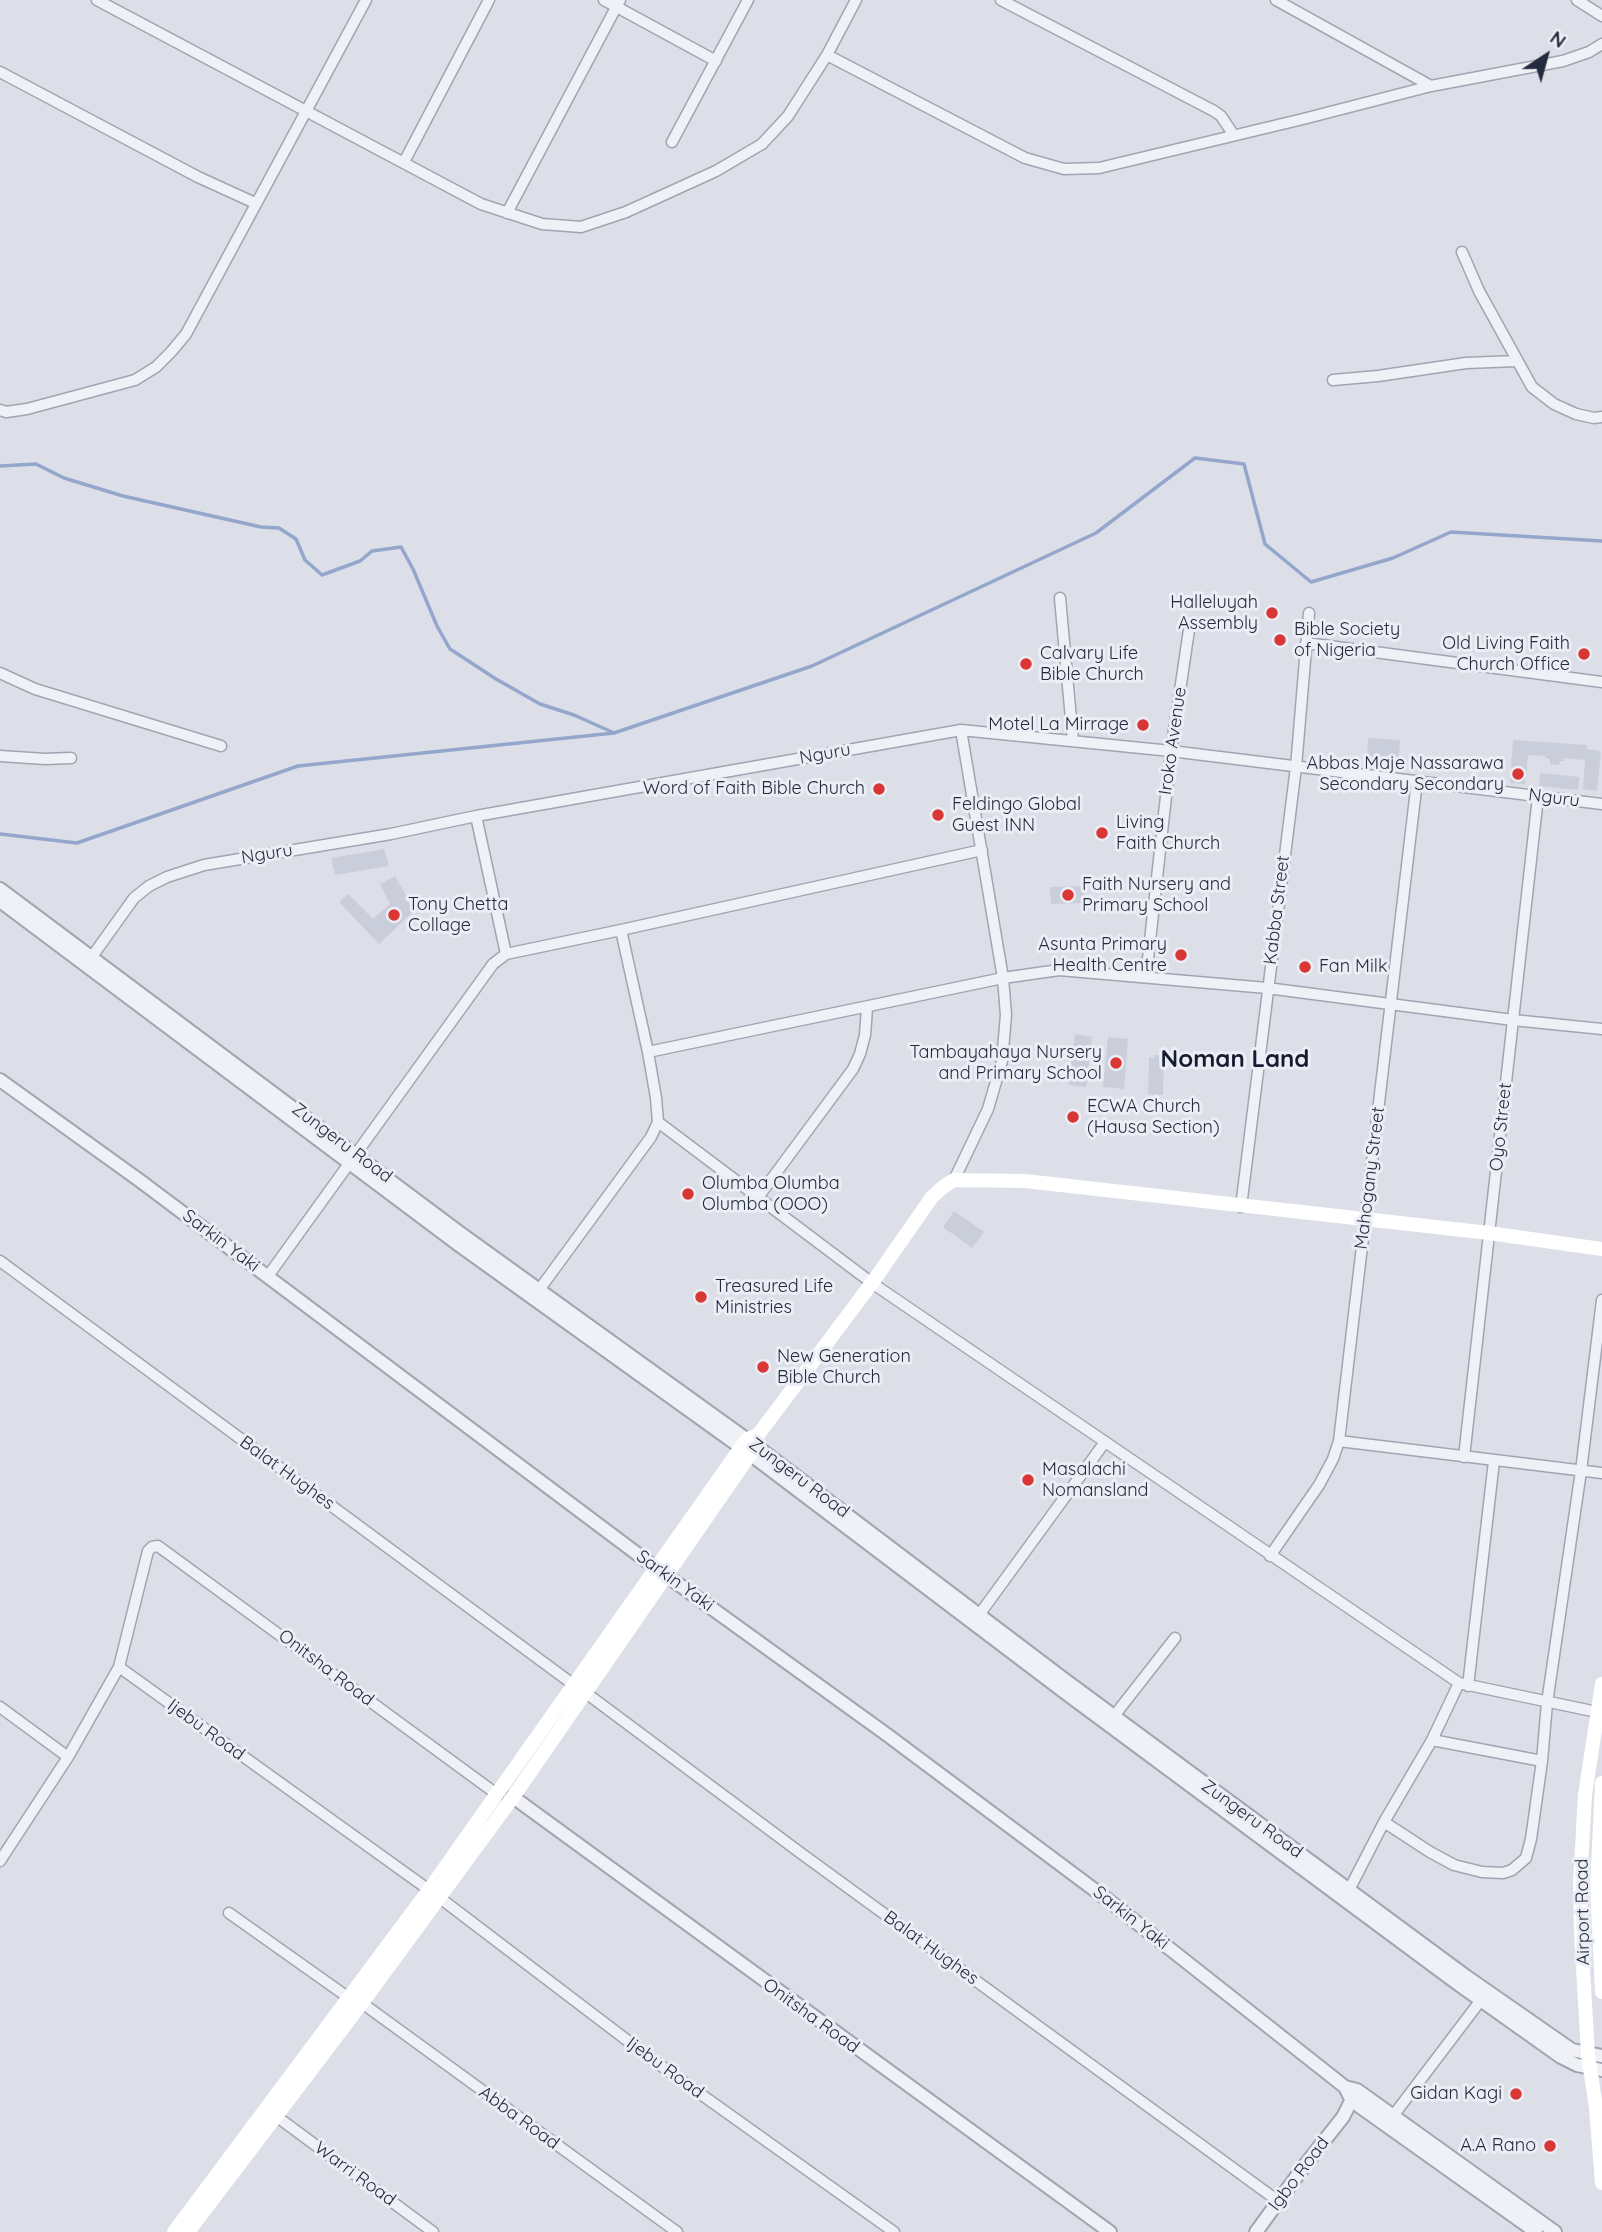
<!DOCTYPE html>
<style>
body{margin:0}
#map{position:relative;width:1602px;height:2232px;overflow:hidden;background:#dcdfe8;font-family:Quicksand,sans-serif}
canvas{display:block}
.north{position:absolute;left:1511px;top:21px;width:70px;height:70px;-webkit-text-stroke:5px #eceef5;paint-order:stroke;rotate:36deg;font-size:19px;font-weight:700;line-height:28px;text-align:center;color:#252b3f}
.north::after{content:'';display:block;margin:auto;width:24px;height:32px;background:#252b3f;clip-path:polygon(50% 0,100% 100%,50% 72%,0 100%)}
</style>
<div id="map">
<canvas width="1602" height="2232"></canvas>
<div class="north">N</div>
</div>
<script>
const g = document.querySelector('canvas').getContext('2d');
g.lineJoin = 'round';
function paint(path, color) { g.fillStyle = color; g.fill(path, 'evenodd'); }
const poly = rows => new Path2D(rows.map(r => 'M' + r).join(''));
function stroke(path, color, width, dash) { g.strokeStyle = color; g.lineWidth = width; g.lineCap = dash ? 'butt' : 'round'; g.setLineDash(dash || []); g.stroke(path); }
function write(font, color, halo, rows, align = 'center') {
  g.font = font + ' Quicksand,sans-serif'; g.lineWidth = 6; g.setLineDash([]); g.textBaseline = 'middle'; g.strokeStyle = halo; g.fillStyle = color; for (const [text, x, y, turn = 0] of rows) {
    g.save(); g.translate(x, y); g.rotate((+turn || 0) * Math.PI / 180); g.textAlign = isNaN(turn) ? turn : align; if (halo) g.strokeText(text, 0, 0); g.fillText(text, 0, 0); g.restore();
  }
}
paint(poly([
 [1368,738,1400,740,1398,764,1367,761],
 [1513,740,1587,745,1587,749,1601,751,1597,791,1583,789,1585,760,1564,758,1564,761,1560,761,1559,765,1550,764,1550,759,1545,758,1545,756,1528,755,1525,784,1510,783],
 [1540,773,1579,777,1578,790,1539,786],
 [384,849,389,866,335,875,331,858],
 [395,876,407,897,405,899,415,910,379,944,339,902,348,894,373,919,390,904,380,884],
 [1084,886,1085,903,1051,904,1050,887],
 [1075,1034,1092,1037,1086,1087,1068,1085],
 [1108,1037,1128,1039,1124,1089,1103,1087],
 [1154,1055,1164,1056,1163,1095,1148,1094,1149,1057,1154,1058],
 [954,1211,984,1232,972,1248,943,1227]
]), '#caceda');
stroke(poly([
 [0,466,36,464,64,478,123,496,261,527,279,528,296,539,305,560,322,575,360,561,372,551,401,547,413,569,437,626,450,649,496,679,540,704,574,715,612,732],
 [0,834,77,843,298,766,614,733,812,666,1096,533,1195,458,1244,464,1265,544,1311,582,1393,558,1451,532,1602,541]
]), '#94a6cb', 3.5);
const minor = poly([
 [97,0,481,204,542,224,581,227,626,212,716,171,762,144,788,116,827,55,856,0],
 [604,0,716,61],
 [1001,0,1214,111,1221,116,1233,134],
 [1276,0,1431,86],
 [1577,0,1602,16],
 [827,55,1025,158,1064,169,1099,168,1303,119,1431,86,1563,61,1589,52,1602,44],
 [0,72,198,177,255,203],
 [672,142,748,0],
 [404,162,489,0],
 [507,213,620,0],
 [1462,252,1479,291,1532,387,1554,404,1576,414,1594,418,1602,417],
 [1333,380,1378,376,1466,363,1517,361],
 [0,410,6,412,27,409,135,380,156,367,171,352,186,334,366,0],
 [1060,598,1073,741],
 [1306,643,1602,682],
 [0,673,35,689,221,746],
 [0,756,45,759,71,758],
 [476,816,506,954],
 [91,958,134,898,149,886,167,877,204,865,391,834,476,816,961,730,1171,751,1602,804],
 [1146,977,1171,751,1189,630],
 [648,1052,1003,978,1059,970,1267,988,1513,1020,1602,1029],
 [658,1122,872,1283,1459,1683,1597,1712],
 [954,1180,988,1109,1002,1061,1006,1015,1003,978,961,730],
 [759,1196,853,1069,860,1054,865,1035,867,1008],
 [1241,1207,1296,767,1309,613],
 [0,1261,574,1685],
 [268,1276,493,964,506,954,621,930,982,850],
 [539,1290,651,1137,658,1122,656,1098,648,1052,621,930],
 [1339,1441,1602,1473],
 [1464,1457,1538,797],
 [1270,1556,1319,1485,1333,1459,1339,1441,1417,781],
 [979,1615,1105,1442],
 [119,1667,429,1890],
 [1468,1686,1494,1461],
 [586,1693,802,1854,1278,2201],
 [0,1707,68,1757],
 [1114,1716,1175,1638],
 [1432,1740,1542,1761],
 [1384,1822,1430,1852,1454,1865,1482,1872,1503,1873,1512,1870,1526,1858,1531,1839,1542,1761,1547,1703,1581,1471,1602,1300],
 [0,1861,68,1757,119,1667,148,1551,152,1547,158,1546,498,1795],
 [1349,1890,1384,1822,1432,1740,1459,1683],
 [440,1898,653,2060,894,2232],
 [229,1913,349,1998],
 [362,2003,677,2232],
 [276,2116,433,2232],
 [1393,2116,1481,2000]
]);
const tertiary = poly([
 [0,889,460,1233,756,1446,1065,1680,1467,1977,1572,2050,1602,2056],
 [0,901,459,1245,750,1454,1067,1694,1458,1984,1561,2057,1577,2065,1602,2070],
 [0,1080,139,1180,656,1568,886,1734,1108,1900,1345,2087,1357,2090,1555,2232],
 [513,1797,1110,2232],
 [1345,2087,1351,2099,1359,2106,1536,2232],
 [1256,2232,1305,2165,1343,2117,1355,2093]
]);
stroke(minor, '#a1a5b2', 13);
stroke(tertiary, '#a1a5b2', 16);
stroke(minor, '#eff1f6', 10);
stroke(tertiary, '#eff1f6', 12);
stroke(poly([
 [1602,1684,1585,1795,1580,1883,1581,1933,1588,2055,1596,2108,1602,2183],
 [1602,1783,1597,1887,1602,1992],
 [174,2232,429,1890,747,1439,758,1435],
 [188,2232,362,2003,513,1797,756,1446,758,1435,872,1283,932,1197,943,1187,954,1180,1025,1181,1489,1233,1602,1249]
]), '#fff', 14);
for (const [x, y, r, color] of [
 [1272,613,7,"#d93636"],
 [1280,640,7,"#d93636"],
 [1584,654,7,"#d93636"],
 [1026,664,7,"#d93636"],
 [1143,725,7,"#d93636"],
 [1518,774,7,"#d93636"],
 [879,789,7,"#d93636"],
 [938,815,7,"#d93636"],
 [1102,833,7,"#d93636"],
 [1068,895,7,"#d93636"],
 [394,915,7,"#d93636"],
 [1181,955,7,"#d93636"],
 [1305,967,7,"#d93636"],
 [1116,1063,7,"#d93636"],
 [1073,1117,7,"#d93636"],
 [688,1194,7,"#d93636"],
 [701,1297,7,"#d93636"],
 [763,1367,7,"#d93636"],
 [1028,1480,7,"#d93636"],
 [1516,2094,7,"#d93636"],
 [1550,2146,7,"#d93636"]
]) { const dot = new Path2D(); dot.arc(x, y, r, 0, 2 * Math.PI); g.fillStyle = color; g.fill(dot); stroke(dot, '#eceef5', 2.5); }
write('18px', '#252b3f', '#eceef5', [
 ["Halleluyah",1258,603,"right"],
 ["Assembly",1258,624,"right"],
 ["Bible Society",1294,630],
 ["of Nigeria",1294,651],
 ["Old Living Faith",1570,644,"right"],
 ["Church Office",1570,665,"right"],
 ["Calvary Life",1040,654],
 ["Bible Church",1040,675],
 ["Motel La Mirrage",1129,725,"right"],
 ["Abbas Maje Nassarawa",1504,764,"right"],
 ["Secondary Secondary",1504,785,"right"],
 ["Word of Faith Bible Church",865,789,"right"],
 ["Feldingo Global",952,805],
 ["Guest INN",952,826],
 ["Living",1116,823],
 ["Faith Church",1116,844],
 ["Faith Nursery and",1082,885],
 ["Primary School",1082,906],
 ["Tony Chetta",408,905],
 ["Collage",408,926],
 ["Asunta Primary",1167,945,"right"],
 ["Health Centre",1167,966,"right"],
 ["Fan Milk",1319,967],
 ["Tambayahaya Nursery",1102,1053,"right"],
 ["and Primary School",1102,1074,"right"],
 ["ECWA Church",1087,1107],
 ["(Hausa Section)",1087,1128],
 ["Olumba Olumba",702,1184],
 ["Olumba (OOO)",702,1205],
 ["Treasured Life",715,1287],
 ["Ministries",715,1308],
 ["New Generation",777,1357],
 ["Bible Church",777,1378],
 ["Masalachi",1042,1470],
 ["Nomansland",1042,1491],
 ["Gidan Kagi",1502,2094,"right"],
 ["A.A Rano",1536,2146,"right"]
], 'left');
write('18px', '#252b3f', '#eceef5', [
 ["Iroko Avenue",1173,741,-82],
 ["Nguru",825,754,-10],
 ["Nguru",1554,798,7],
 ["Nguru",267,854,-9],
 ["Kabba Street",1277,910,-83],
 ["Oyo Street",1501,1127,-84],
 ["Zungeru Road",342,1143,37],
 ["Mahogany Street",1370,1178,-83],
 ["Sarkin Yaki",221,1241,37],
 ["Balat Hughes",287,1473,36],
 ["Zungeru Road",799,1478,37],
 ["Sarkin Yaki",675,1581,36],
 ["Onitsha Road",326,1668,37],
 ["Ijebu Road",206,1730,36],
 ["Zungeru Road",1252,1819,36],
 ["Airport Road",1583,1912,-91],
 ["Sarkin Yaki",1131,1918,38],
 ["Balat Hughes",931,1948,36],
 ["Onitsha Road",811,2016,36],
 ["Ijebu Road",665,2068,36],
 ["Abba Road",519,2118,36],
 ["Warri Road",355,2174,36],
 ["Igbo Road",1299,2174,-53]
]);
write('bold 24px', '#171c30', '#eceef5', [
 ["Noman Land",1235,1060]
]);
</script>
